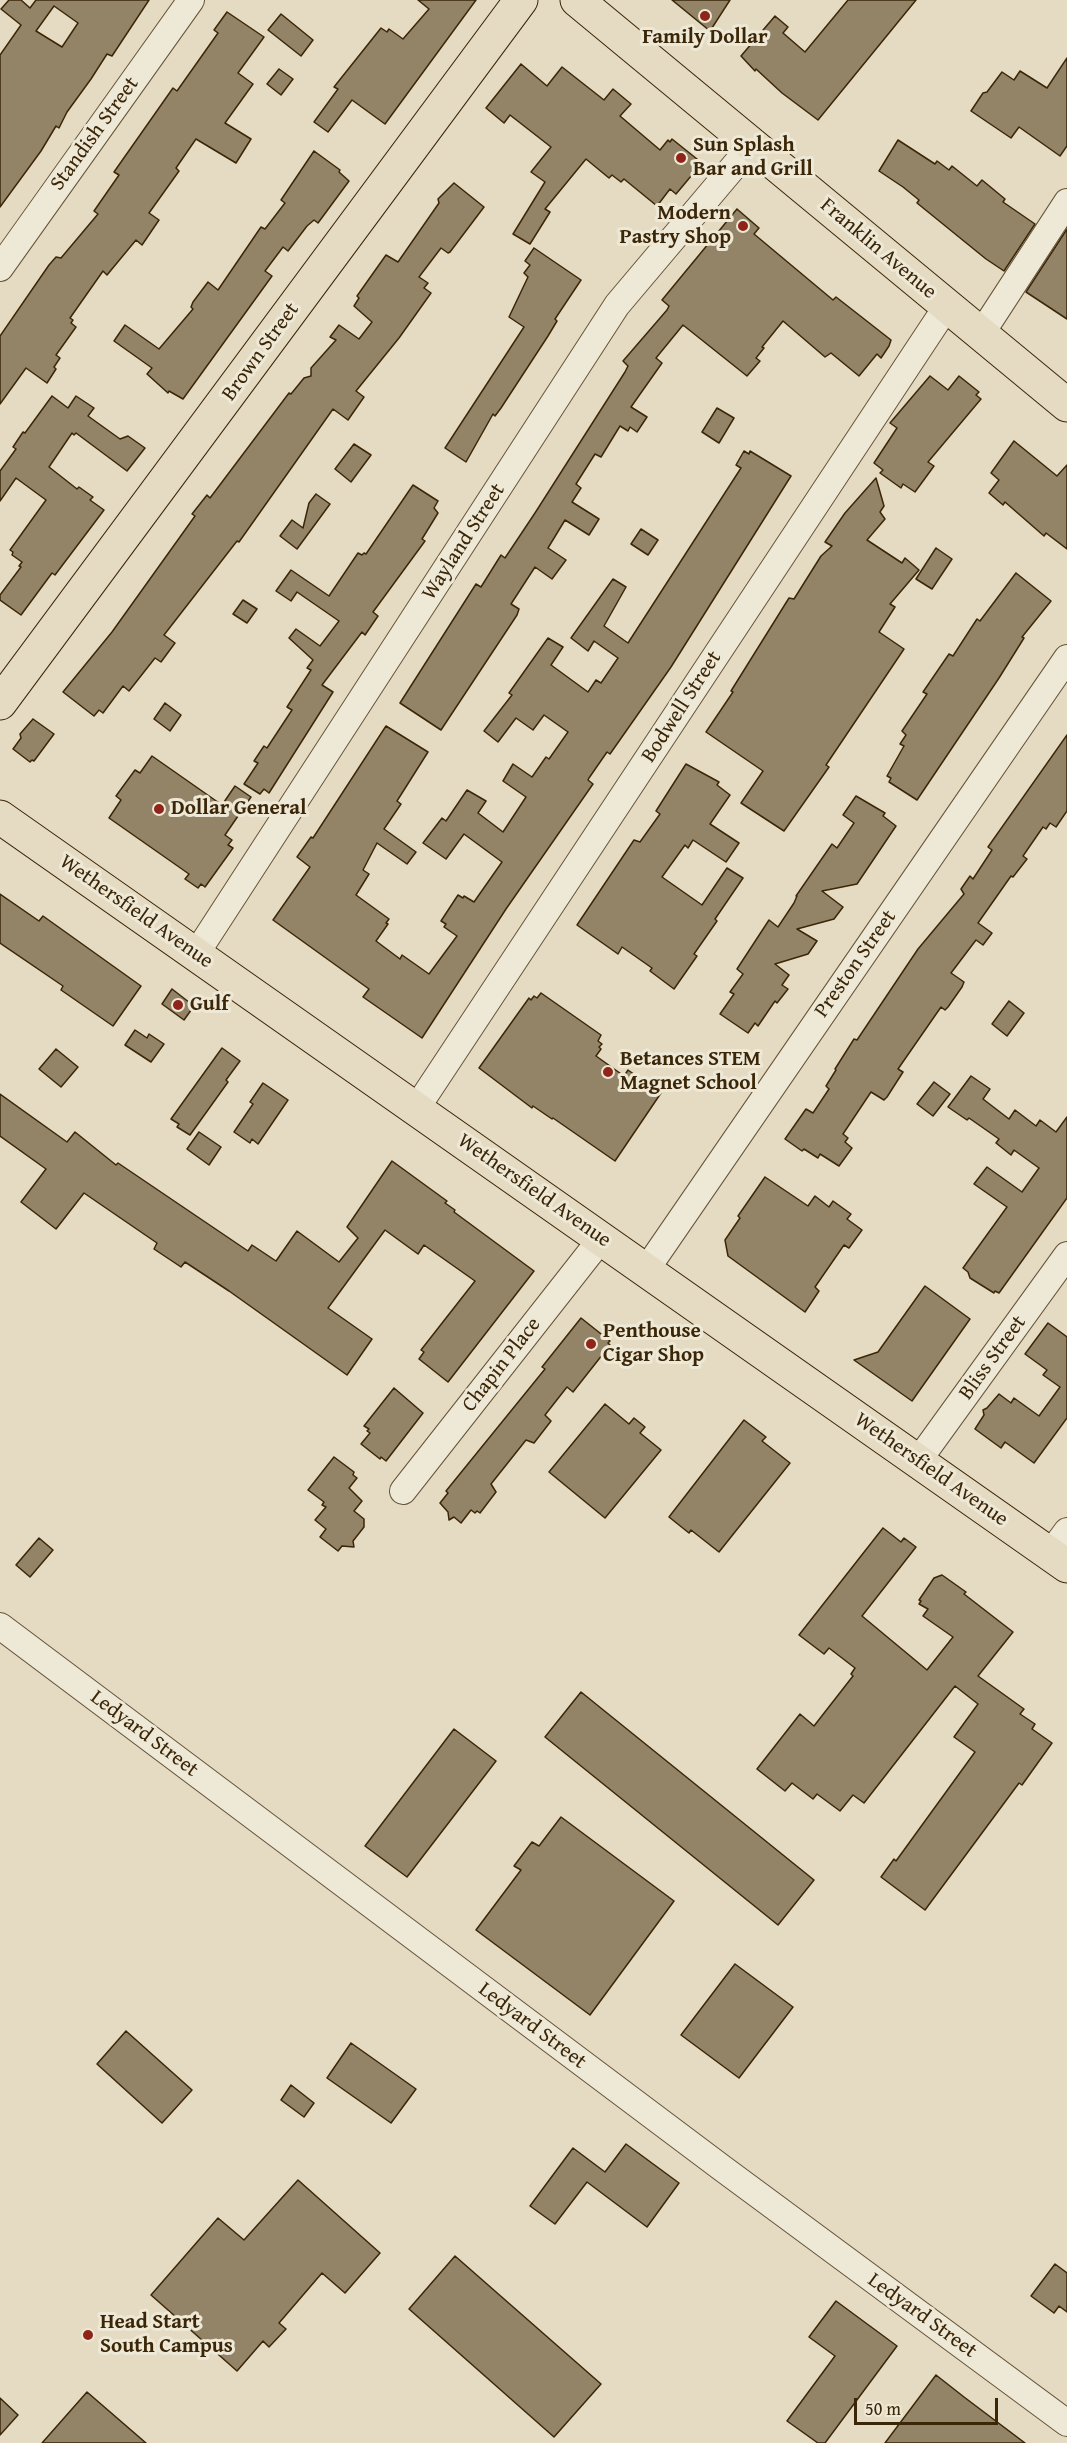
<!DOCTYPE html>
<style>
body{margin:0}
#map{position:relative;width:1067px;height:2443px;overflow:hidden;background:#e5dbc2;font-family:"Gentium Book Plus",serif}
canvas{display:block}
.scale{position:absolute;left:854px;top:2398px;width:144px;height:27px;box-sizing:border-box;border:3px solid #3b2607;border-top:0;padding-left:8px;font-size:18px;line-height:21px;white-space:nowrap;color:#3b2607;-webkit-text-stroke:4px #eee8d7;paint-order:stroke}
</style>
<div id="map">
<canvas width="1067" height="2443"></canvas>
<div class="scale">50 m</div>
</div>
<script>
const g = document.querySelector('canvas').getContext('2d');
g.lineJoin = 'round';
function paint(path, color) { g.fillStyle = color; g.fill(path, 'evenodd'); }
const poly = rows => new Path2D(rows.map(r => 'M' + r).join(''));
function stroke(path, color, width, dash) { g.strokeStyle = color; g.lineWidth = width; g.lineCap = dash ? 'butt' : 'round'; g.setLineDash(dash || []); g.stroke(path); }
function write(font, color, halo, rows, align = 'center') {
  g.font = font + ' "Gentium Book Plus",serif'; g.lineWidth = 6; g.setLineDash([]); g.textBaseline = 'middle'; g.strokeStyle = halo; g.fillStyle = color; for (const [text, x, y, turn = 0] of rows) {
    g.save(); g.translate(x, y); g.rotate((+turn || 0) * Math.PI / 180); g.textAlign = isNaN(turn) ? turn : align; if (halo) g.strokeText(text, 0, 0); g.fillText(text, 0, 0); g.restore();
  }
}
const building = poly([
 [9,0,21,0,30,8,36,0,149,0,112,56,107,54,91,79,67,112,59,128,56,126,41,151,0,207,0,55,21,25,1,9,9,0],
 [54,6,78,23,62,47,36,31,54,6],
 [418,0,476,0,385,124,352,100,328,132,314,122,338,89,334,87,381,28,387,32,389,29,403,39,429,9,418,0],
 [672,0,730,0,710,31,672,0],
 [848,0,916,0,818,120,782,93,756,69,755,71,741,56,775,16,788,27,783,33,805,52,848,0],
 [227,12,264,37,238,73,253,84,225,123,251,139,236,163,196,139,176,168,179,171,149,213,159,220,142,245,136,240,107,275,103,271,70,318,73,320,71,323,76,327,56,355,60,358,54,367,56,369,47,383,26,368,0,404,0,336,49,265,56,257,61,258,98,214,94,211,119,175,114,172,173,88,177,91,218,33,214,30,227,12],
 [281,14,313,40,301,56,268,30,281,14],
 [1067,58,1067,146,1060,156,1019,127,1011,138,971,111,983,93,987,92,1002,72,1014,80,1020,71,1047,88,1067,58],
 [521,64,547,86,562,67,604,100,613,89,631,104,620,116,660,150,668,140,670,142,672,139,702,163,676,194,670,189,657,206,624,179,621,182,612,175,609,178,586,159,545,209,550,212,530,244,513,234,545,182,531,172,551,147,510,115,504,123,486,108,521,64],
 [279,69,293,79,281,95,267,84,279,69],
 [898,140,935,164,937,161,949,170,952,166,977,186,982,180,1005,199,1003,202,1035,224,1004,271,986,259,917,203,919,200,903,187,879,171,898,140],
 [314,151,340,170,339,172,349,181,318,223,314,220,307,226,288,251,283,247,265,271,272,276,183,399,169,391,168,393,147,374,152,368,114,341,125,325,159,349,193,309,191,307,193,302,208,282,218,290,261,227,265,229,285,203,281,200,314,151],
 [454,183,484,207,450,252,448,253,441,248,419,277,428,283,424,288,431,293,399,338,356,391,364,397,348,420,333,409,239,542,237,541,164,635,175,643,161,662,155,658,129,691,123,686,103,713,99,710,94,716,63,692,112,632,195,516,192,514,207,495,210,498,289,393,291,394,304,378,311,376,311,368,336,340,330,337,339,325,359,339,372,322,354,306,359,298,357,296,386,255,398,262,439,203,438,199,454,183],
 [737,209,759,228,754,234,833,300,836,297,891,340,889,346,881,358,877,354,859,376,831,353,825,357,783,321,762,347,764,348,756,358,760,361,747,376,683,325,656,358,662,363,631,407,647,417,637,432,630,427,628,431,620,426,601,457,595,454,576,484,581,488,572,502,599,519,589,535,565,520,548,548,566,560,552,579,535,567,511,604,519,609,517,615,441,730,400,703,476,584,481,587,501,555,505,558,535,513,625,372,628,366,623,361,667,310,669,306,662,300,737,209],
 [1067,229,1067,319,1026,292,1067,229],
 [534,248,581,280,555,319,557,321,548,336,501,408,495,416,493,414,466,462,445,448,524,327,509,317,528,277,524,273,530,265,525,261,534,248],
 [930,376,948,390,959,376,979,392,976,395,981,399,928,462,934,466,915,492,903,484,901,488,880,473,883,470,874,463,897,428,890,423,930,376],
 [52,396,68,408,76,396,94,408,88,416,120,439,128,436,145,448,127,471,76,433,74,435,72,433,49,467,77,489,79,487,93,497,90,500,104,510,55,575,52,573,21,615,0,600,0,595,21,567,19,566,22,562,12,555,13,552,10,550,46,500,16,478,0,501,0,471,16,449,13,447,23,432,25,433,52,396],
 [717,408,734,418,719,443,702,432,717,408],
 [1014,441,1057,476,1067,465,1067,549,1046,533,1044,536,1005,502,1003,505,989,493,999,480,991,473,1014,441],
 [354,444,371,455,351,482,335,469,354,444],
 [744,451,749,454,750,451,791,476,671,667,610,754,607,752,589,778,588,780,593,784,506,909,422,1038,363,997,369,989,273,920,310,867,297,857,311,837,313,838,386,726,428,752,397,801,401,804,384,829,416,852,407,864,377,843,363,870,369,874,356,895,389,919,386,923,388,924,376,941,400,959,402,955,429,974,457,936,444,927,446,924,441,921,458,895,463,898,464,896,474,902,502,862,464,834,446,859,423,843,442,818,446,821,467,790,486,801,478,813,503,832,526,797,503,781,513,764,532,777,546,757,549,759,568,732,544,715,533,730,516,718,498,742,484,731,512,695,509,693,548,638,563,647,551,665,588,692,596,680,601,683,618,658,594,641,588,651,571,638,613,579,626,587,604,626,628,643,741,468,736,465,744,451],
 [876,478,884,506,880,512,885,519,867,540,902,563,905,558,919,570,890,604,895,607,879,632,904,649,826,765,829,767,784,831,741,803,763,771,706,732,733,692,731,691,789,598,794,599,821,556,832,546,825,542,845,513,876,478],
 [413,485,438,501,434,508,438,513,422,539,425,541,373,612,378,616,365,635,362,632,322,685,333,692,269,793,264,789,260,794,244,784,258,763,254,761,264,746,267,748,292,710,287,707,311,670,307,668,313,660,289,638,296,629,320,646,339,621,297,592,291,601,276,591,291,570,329,596,358,553,362,555,364,553,366,554,413,485],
 [316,494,330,504,297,549,280,536,292,520,303,528,309,503,316,494],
 [641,529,658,540,648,555,631,544,641,529],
 [936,548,952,559,932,589,916,579,936,548],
 [1016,573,1051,601,1022,637,1024,638,999,678,917,800,889,782,891,778,887,776,904,746,900,744,906,735,902,731,927,694,923,692,949,654,953,656,977,619,980,621,1016,573],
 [243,600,257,609,247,623,233,614,243,600],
 [165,703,181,715,170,731,154,719,165,703],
 [33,719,54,734,34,761,32,760,30,762,13,749,21,738,20,734,33,719],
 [1067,735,1067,811,1056,827,1050,823,1046,829,1043,827,1023,856,1027,859,1013,877,1011,876,978,923,992,933,983,945,976,940,951,973,964,982,962,987,948,1007,945,1010,941,1007,898,1069,903,1072,887,1097,884,1100,871,1092,843,1134,848,1138,845,1142,852,1148,839,1166,820,1154,818,1158,804,1149,802,1151,785,1139,806,1109,813,1113,829,1089,826,1086,836,1070,835,1069,854,1039,857,1040,918,949,964,894,961,889,970,876,973,879,992,850,988,847,1067,735],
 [152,756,222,805,235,786,251,797,225,835,232,840,228,845,233,848,205,887,201,884,198,888,185,879,189,874,109,818,121,800,116,796,135,770,140,773,152,756],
 [686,764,719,782,717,785,730,795,710,824,739,843,726,862,693,840,688,848,685,845,662,877,702,905,727,868,743,878,715,919,717,921,694,954,697,956,674,989,650,971,652,968,622,947,618,954,577,925,634,840,640,842,660,814,656,811,686,764],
 [856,796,885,813,883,816,896,826,857,884,822,891,843,907,834,919,797,929,817,941,808,954,775,964,789,975,782,985,788,989,777,1003,775,1001,758,1026,755,1023,748,1033,720,1014,734,994,730,992,743,974,737,969,769,920,778,927,794,903,797,896,796,896,832,844,837,848,854,823,843,815,856,796],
 [0,894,39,921,43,916,141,986,113,1026,61,990,63,986,0,943,0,894],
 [172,989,194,1006,184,1020,162,1004,172,989],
 [541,993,601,1035,598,1041,602,1044,599,1047,601,1049,596,1056,624,1076,628,1070,661,1093,615,1161,553,1118,552,1119,533,1106,532,1108,479,1068,529,998,531,1000,534,996,537,998,541,993],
 [1009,1001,1024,1013,1007,1036,992,1024,1009,1001],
 [135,1030,147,1038,149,1034,164,1044,151,1062,125,1045,135,1030],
 [222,1048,240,1061,226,1080,228,1082,190,1135,177,1127,179,1124,171,1119,222,1048],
 [56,1049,78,1067,61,1087,39,1069,56,1049],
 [971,1076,990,1089,983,1099,1009,1119,1015,1110,1036,1126,1040,1120,1056,1132,1067,1117,1067,1198,999,1293,995,1291,994,1293,970,1278,968,1272,963,1268,1007,1207,974,1184,987,1167,1022,1192,1039,1168,1014,1150,1011,1155,996,1143,999,1139,969,1118,967,1120,948,1107,971,1076],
 [934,1082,950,1094,933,1116,917,1104,934,1082],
 [263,1083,288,1100,258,1144,252,1139,250,1143,234,1132,253,1104,250,1102,263,1083],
 [0,1094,67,1142,75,1132,116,1165,118,1163,248,1251,252,1245,276,1261,297,1231,339,1262,358,1238,347,1227,392,1161,447,1201,445,1203,455,1210,454,1212,534,1271,448,1382,419,1359,424,1352,421,1350,475,1281,424,1245,418,1254,385,1230,328,1308,372,1339,347,1375,229,1291,185,1262,181,1267,154,1249,157,1243,84,1193,56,1229,21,1202,46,1169,0,1136,0,1094],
 [199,1132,221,1147,209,1165,187,1149,199,1132],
 [765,1177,808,1206,815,1196,829,1207,833,1201,851,1214,847,1219,862,1230,849,1248,844,1245,815,1287,819,1291,805,1312,728,1256,725,1240,740,1218,738,1216,765,1177],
 [925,1286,970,1319,912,1401,854,1360,878,1352,925,1286],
 [581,1318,610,1341,608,1343,610,1345,573,1392,567,1387,545,1415,551,1421,534,1443,526,1440,491,1484,496,1492,480,1513,477,1511,475,1513,471,1510,461,1523,454,1517,449,1520,448,1512,440,1503,448,1493,446,1491,545,1369,542,1367,581,1318],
 [1048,1323,1067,1337,1067,1418,1034,1463,1005,1442,1001,1448,975,1429,984,1415,983,1410,987,1408,999,1394,1011,1403,1014,1398,1039,1416,1060,1387,1043,1375,1047,1370,1025,1354,1048,1323],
 [394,1388,423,1413,386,1461,381,1457,380,1459,361,1444,370,1433,367,1431,369,1429,364,1426,394,1388],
 [605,1404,629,1424,634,1418,645,1427,640,1433,661,1450,605,1518,549,1472,605,1404],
 [744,1420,766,1437,762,1441,790,1463,719,1552,691,1530,689,1533,669,1517,744,1420],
 [334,1457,354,1472,353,1475,357,1478,349,1488,362,1501,354,1511,364,1519,364,1527,353,1541,354,1547,342,1546,338,1551,320,1537,326,1529,315,1520,326,1507,322,1505,324,1502,308,1490,334,1457],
 [883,1528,901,1542,904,1538,916,1547,862,1616,927,1670,953,1637,923,1616,928,1609,919,1604,921,1601,919,1600,934,1578,942,1575,966,1592,964,1594,1013,1632,978,1676,1024,1709,1020,1714,1035,1724,1032,1729,1052,1743,1022,1785,1019,1783,925,1910,881,1877,894,1859,896,1861,975,1752,954,1737,978,1704,955,1686,864,1803,853,1795,840,1811,817,1794,813,1799,792,1783,785,1791,757,1769,800,1714,814,1726,853,1676,851,1674,855,1668,829,1648,824,1654,799,1635,883,1528],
 [39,1538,53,1550,30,1577,16,1565,39,1538],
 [581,1692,814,1880,778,1925,545,1737,581,1692],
 [454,1729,496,1761,407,1877,365,1846,454,1729],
 [561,1817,674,1901,590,2015,476,1930,521,1870,514,1866,532,1842,539,1846,561,1817],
 [735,1964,793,2007,739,2078,681,2035,735,1964],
 [126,2031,192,2090,162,2123,97,2064,126,2031],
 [351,2043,416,2089,391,2123,327,2078,351,2043],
 [291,2085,314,2103,304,2117,281,2100,291,2085],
 [626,2144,679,2183,647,2227,587,2182,555,2224,530,2206,573,2148,605,2172,626,2144],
 [298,2180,380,2253,345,2293,322,2273,279,2323,286,2329,269,2347,263,2341,237,2371,151,2295,218,2218,244,2240,298,2180],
 [455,2256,601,2384,554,2437,409,2309,455,2256],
 [1055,2264,1067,2273,1067,2312,1059,2306,1054,2313,1031,2296,1055,2264],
 [836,2301,897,2346,825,2443,818,2443,787,2421,835,2356,809,2337,836,2301],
 [936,2375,964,2397,1025,2443,885,2443,936,2375],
 [87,2392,146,2443,42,2443,87,2392],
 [0,2398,18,2415,0,2435,0,2398]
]);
paint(building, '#938468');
stroke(building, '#3b2607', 1.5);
const minor = poly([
 [0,268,191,0],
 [981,334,1067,202],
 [196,954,617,305,752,145],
 [416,1109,947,306],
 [646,1270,1067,658],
 [918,1461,1067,1255],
 [403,1491,601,1239],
 [1050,1554,1067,1531],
 [0,1626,722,2168,1067,2423]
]);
const major = poly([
 [577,0,1067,405],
 [0,703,521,0],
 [0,817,1067,1566]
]);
stroke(minor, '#665336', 28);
stroke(major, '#3b2607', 35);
stroke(minor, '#eee8d7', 26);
stroke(major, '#e5dbc2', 33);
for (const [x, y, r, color] of [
 [705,16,6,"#8f2418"],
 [681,158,6,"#8f2418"],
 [743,226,6,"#8f2418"],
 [159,809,6,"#8f2418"],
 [178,1005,6,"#8f2418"],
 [608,1072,6,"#8f2418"],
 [591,1344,6,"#8f2418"],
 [88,2335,6,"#8f2418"]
]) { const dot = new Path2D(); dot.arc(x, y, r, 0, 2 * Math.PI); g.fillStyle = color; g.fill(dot); stroke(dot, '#eee8d7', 2); }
write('bold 21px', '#3b2607', '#eee8d7', [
 ["Family Dollar",705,38,"center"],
 ["Sun Splash",693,146],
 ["Bar and Grill",693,170],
 ["Modern",731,214,"right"],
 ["Pastry Shop",731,238,"right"],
 ["Dollar General",171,809],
 ["Gulf",190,1005],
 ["Betances STEM",620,1060],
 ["Magnet School",620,1084],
 ["Penthouse",603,1332],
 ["Cigar Shop",603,1356],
 ["Head Start",100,2323],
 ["South Campus",100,2347]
], 'left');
write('21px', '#3b2607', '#eee8d7', [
 ["Standish Street",95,134,-54],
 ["Franklin Avenue",878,249,40],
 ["Brown Street",261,352,-54],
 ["Wayland Street",464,542,-57],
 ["Bodwell Street",682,707,-57],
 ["Wethersfield Avenue",136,912,35],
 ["Preston Street",856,964,-55],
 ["Wethersfield Avenue",534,1191,35],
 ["Bliss Street",993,1358,-54],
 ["Chapin Place",502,1365,-52],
 ["Wethersfield Avenue",931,1470,35],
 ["Ledyard Street",144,1734,37],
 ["Ledyard Street",532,2026,37],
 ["Ledyard Street",922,2316,36]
]);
</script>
